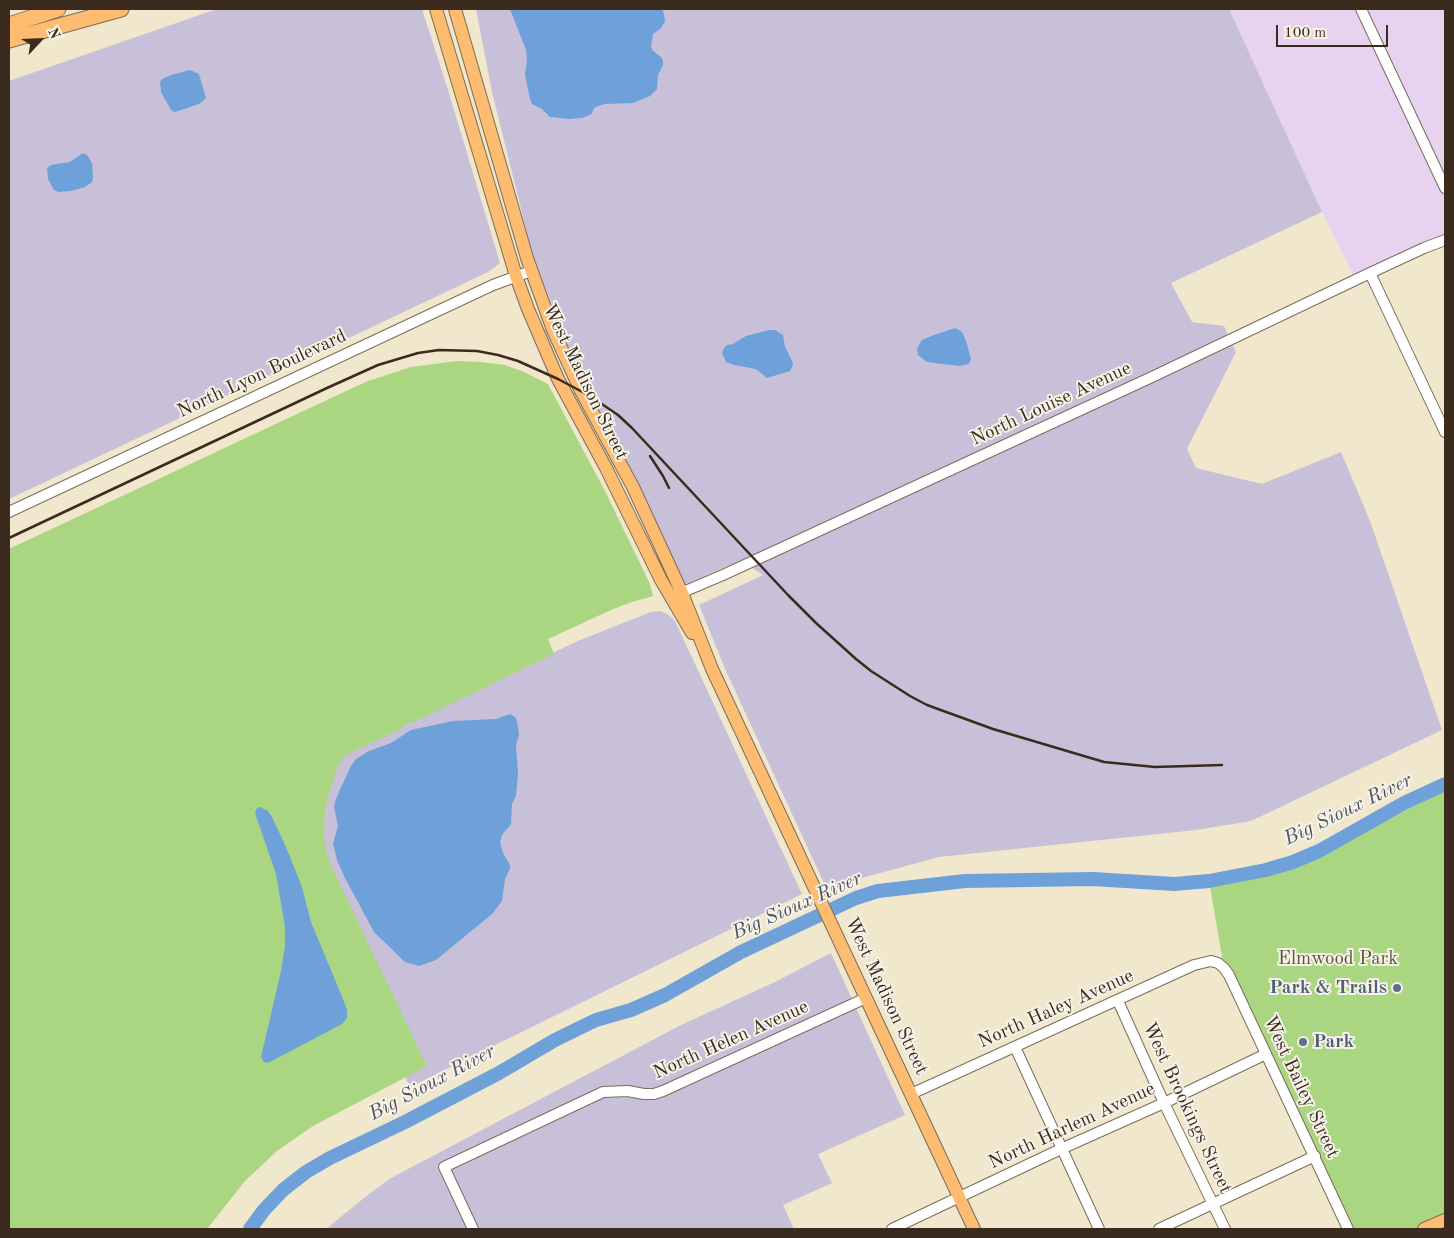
<!DOCTYPE html>
<style>
body{margin:0}
#map{position:relative;width:1454px;height:1238px;overflow:hidden;background:#f0e7cd;font-family:"Old Standard TT",serif}
canvas{display:block}
.frame{position:absolute;inset:0;border:10px solid #3b2a1e;pointer-events:none}
.north{position:absolute;left:15px;top:15px;width:50px;height:50px;-webkit-text-stroke:4px #f7f3e8;paint-order:stroke;rotate:65deg;font-size:14px;font-weight:700;line-height:20px;text-align:center;color:#3b2a1e}
.north::after{content:'';display:block;margin:auto;width:18px;height:22px;background:#3b2a1e;clip-path:polygon(50% 0,100% 100%,50% 72%,0 100%)}
.scale{position:absolute;left:1276px;top:25px;width:112px;height:22px;box-sizing:border-box;border:2px solid #3b2a1e;border-top:0;padding-left:6px;font-size:15px;line-height:18px;white-space:nowrap;color:#3b2a1e;-webkit-text-stroke:4px #f7f3e8;paint-order:stroke}
</style>
<div id="map">
<canvas width="1454" height="1238"></canvas>
<div class="frame"></div>
<div class="north">N</div>
<div class="scale">100 m</div>
</div>
<script>
const g = document.querySelector('canvas').getContext('2d');
g.lineJoin = 'round';
function paint(path, color) { g.fillStyle = color; g.fill(path, 'evenodd'); }
const poly = rows => new Path2D(rows.map(r => 'M' + r).join(''));
function stroke(path, color, width, dash) { g.strokeStyle = color; g.lineWidth = width; g.lineCap = dash ? 'butt' : 'round'; g.setLineDash(dash || []); g.stroke(path); }
function write(font, color, halo, rows, align = 'center') {
  g.font = font + ' "Old Standard TT",serif'; g.lineWidth = 4; g.setLineDash([]); g.textBaseline = 'middle'; g.strokeStyle = halo; g.fillStyle = color; for (const [text, x, y, turn = 0] of rows) {
    g.save(); g.translate(x, y); g.rotate((+turn || 0) * Math.PI / 180); g.textAlign = isNaN(turn) ? turn : align; if (halo) g.strokeText(text, 0, 0); g.fillText(text, 0, 0); g.restore();
  }
}
paint(poly([
 [1229,9,1445,9,1445,238,1353,275,1322,212]
]), '#e7d2ef');
paint(poly([
 [217,9,422,9,448,90,500,263,488,272,9,499,9,81],
 [476,9,1229,9,1322,212,1171,283,1192,322,1224,326,1236,352,1187,449,1196,468,1262,484,1341,452,1370,521,1442,730,1251,821,1196,830,939,857,840,884,824,883,726,671,699,605,763,575,741,560,684,585,579,376,531,249,492,92],
 [660,611,669,615,675,621,802,894,410,1087,268,786,580,640,651,612],
 [831,953,905,1115,818,1154,832,1183,783,1205,794,1229,326,1229,369,1194,391,1178,681,1025,775,982]
]), '#c8bfd8');
paint(poly([
 [457,361,481,362,505,365,524,372,548,384,606,493,650,584,653,596,629,603,611,610,548,639,554,654,416,721,406,724,400,729,344,756,337,769,328,796,325,811,324,838,327,854,335,874,427,1066,313,1126,277,1151,245,1181,207,1229,9,1229,9,549,344,392,368,381,411,367],
 [1445,784,1445,1219,1423,1229,1348,1229,1224,968,1209,881,1266,870,1293,862,1319,851,1404,803]
]), '#abd681');
paint(poly([
 [510,9,662,9,664,14,665,21,661,28,653,34,651,47,653,51,661,57,663,61,663,65,658,75,657,89,650,96,633,103,605,104,598,106,594,108,592,114,582,118,569,119,550,117,542,109,532,104,530,99,525,75,527,61,526,50],
 [190,70,199,74,206,98,199,104,175,112,171,110,161,92,160,82,162,79,171,75],
 [83,153,87,155,92,163,93,177,92,182,85,187,71,191,58,192,54,190,48,179,47,168,51,165,70,162],
 [955,328,962,332,966,341,971,359,969,364,959,366,927,362,918,355,917,348,922,340,934,335],
 [769,330,775,330,783,335,785,347,793,363,792,367,790,371,767,378,756,369,734,365,726,362,722,353,724,348,727,345,733,344,746,336],
 [510,714,516,718,518,727,519,735,516,745,518,774,516,796,512,804,511,824,502,835,500,842,503,853,510,865,510,869,505,879,502,901,492,914,436,960,419,966,405,962,374,932,344,876,337,860,333,843,338,826,334,807,335,802,338,794,351,766,356,759,369,751,391,743,411,730,453,721,496,719],
 [260,807,268,811,272,817,286,847,302,887,311,922,343,999,347,1010,347,1018,342,1024,268,1063,264,1062,261,1057,281,971,285,946,285,927,276,874,255,813,257,808]
]), '#6ea0d9');
stroke(poly([
 [250,1229,264,1210,283,1190,306,1172,330,1158,405,1122,499,1073,555,1040,596,1020,631,1010,665,995,741,952,856,898,878,891,965,881,1093,879,1174,884,1209,881,1266,870,1293,862,1319,851,1404,803,1445,784]
]), '#6ea0d9', 14);
const minor = poly([
 [1361,9,1445,188],
 [1370,273,1445,432],
 [9,512,493,285,531,271],
 [676,595,723,575,1152,377,1370,273,1424,248,1445,240],
 [1118,1001,1164,1103,1225,1229],
 [1015,1047,1099,1229],
 [911,1094,1194,965,1211,961,1218,963,1224,968,1229,975,1348,1229],
 [473,1229,444,1167,603,1092,628,1091,644,1094,654,1094,663,1091,866,998],
 [892,1229,1061,1149,1164,1103,1266,1054],
 [1159,1229,1315,1156]
]);
const major = poly([
 [436,9,516,276,528,309,558,379,606,468,661,580,692,633],
 [455,9,527,258,553,330,581,391,633,487,658,541,682,593,712,669,974,1229],
 [1424,1229,1445,1220]
]);
const highway = poly([
 [9,25,58,9],
 [9,40,121,9]
]);
stroke(minor, '#7a6c5b', 12);
stroke(major, '#7a6c5b', 14);
stroke(highway, '#7a6c5b', 17);
stroke(minor, '#fff', 10);
stroke(major, '#fdbc70', 12);
stroke(highway, '#fdbc70', 15);
stroke(poly([
 [650,456,663,476,669,488],
 [9,538,327,388,378,365,418,353,439,350,477,351,498,355,518,361,558,379,590,396,618,415,632,428,788,595,816,623,856,659,871,671,910,696,927,705,993,729,1104,762,1155,767,1222,765]
]), '#3b2a1e', 2.5);
for (const [x, y, r, color] of [
 [1397,988,5,"#5c6f8a"],
 [1303,1042,5,"#5c6f8a"]
]) { const dot = new Path2D(); dot.arc(x, y, r, 0, 2 * Math.PI); g.fillStyle = color; g.fill(dot); stroke(dot, '#f7f3e8', 2); }
write('19px', '#3b2a1e', '#f7f3e8', [
 ["North Lyon Boulevard",262,374,-25],
 ["West Madison Street",585,382,64],
 ["North Louise Avenue",1051,404,-25],
 ["West Madison Street",886,996,65],
 ["North Haley Avenue",1056,1009,-24],
 ["North Helen Avenue",731,1040,-24],
 ["West Bailey Street",1301,1087,65],
 ["West Brookings Street",1187,1108,65],
 ["North Harlem Avenue",1072,1126,-25]
]);
write('19px', '#575537', '#f7f3e8', [
 ["Elmwood Park",1338,959]
]);
write('bold 19px', '#4e5e75', '#f7f3e8', [
 ["Park & Trails",1387,988],
 ["Park",1313,1042,"left"]
], 'right');
write('italic 20px', '#4d535f', '#f7f3e8', [
 ["Big Sioux River",1348,810,-26],
 ["Big Sioux River",797,906,-24],
 ["Big Sioux River",432,1083,-28]
]);
</script>
